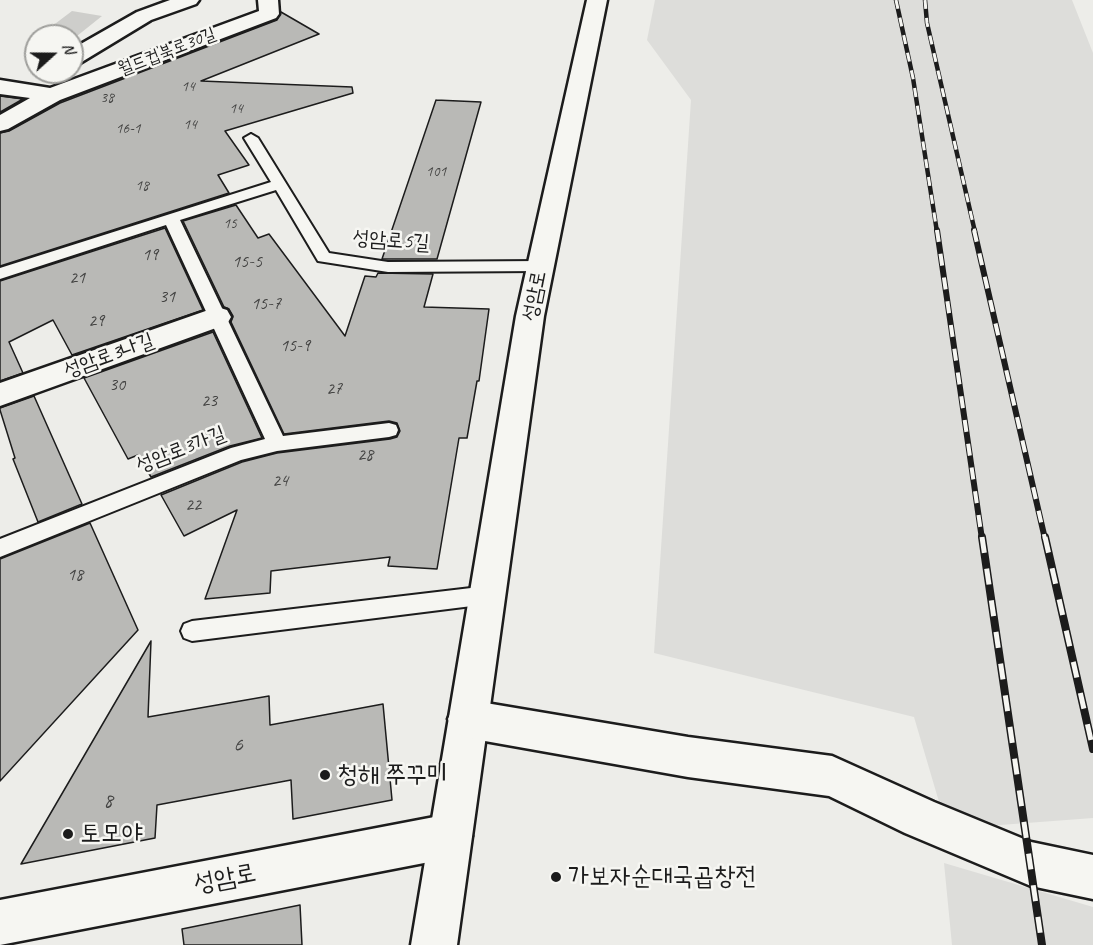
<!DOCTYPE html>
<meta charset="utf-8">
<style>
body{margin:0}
#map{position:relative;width:1093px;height:945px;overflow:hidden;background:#edede9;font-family:Caveat,sans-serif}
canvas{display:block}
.north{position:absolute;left:24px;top:24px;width:60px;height:60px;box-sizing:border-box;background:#f6f6f2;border:2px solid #9f9f9c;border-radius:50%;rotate:69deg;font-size:16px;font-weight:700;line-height:24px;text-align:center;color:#1c1c1c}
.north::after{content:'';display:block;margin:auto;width:21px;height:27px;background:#1c1c1c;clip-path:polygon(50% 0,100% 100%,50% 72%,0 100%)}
</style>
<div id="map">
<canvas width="1093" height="945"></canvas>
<div class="north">N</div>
</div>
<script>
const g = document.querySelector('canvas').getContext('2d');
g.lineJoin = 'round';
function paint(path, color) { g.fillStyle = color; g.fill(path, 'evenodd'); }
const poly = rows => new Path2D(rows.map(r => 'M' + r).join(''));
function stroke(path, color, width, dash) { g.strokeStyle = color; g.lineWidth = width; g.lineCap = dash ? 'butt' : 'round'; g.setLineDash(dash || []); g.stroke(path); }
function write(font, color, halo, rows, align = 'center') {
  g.font = font + ' Caveat,"Poor Story",sans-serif'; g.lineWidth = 5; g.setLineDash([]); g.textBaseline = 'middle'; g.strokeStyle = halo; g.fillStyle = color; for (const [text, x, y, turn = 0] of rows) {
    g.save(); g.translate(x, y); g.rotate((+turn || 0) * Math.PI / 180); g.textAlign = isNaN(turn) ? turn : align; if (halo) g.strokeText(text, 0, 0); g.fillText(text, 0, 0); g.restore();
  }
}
paint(poly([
 [655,0,1072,0,1093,53,1093,818,947,829,914,717,654,653,691,100,647,40],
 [944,863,1093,907,1093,945,952,945]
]), '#ddddda');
paint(poly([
 [72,11,102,16,72,40,72,36,39,36]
]), '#cececb');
const building = poly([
 [281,12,319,34,201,81,352,87,353,93,225,131,249,165,218,175,229,193,0,266,0,133,9,131,60,103,277,20,281,12],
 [0,96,23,99,0,112,0,96],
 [436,100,481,102,437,259,382,259,436,100],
 [236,205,258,238,269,234,345,336,365,276,376,277,378,273,433,274,424,307,489,309,479,381,477,381,467,438,459,438,437,569,388,566,390,557,271,571,270,593,205,599,237,510,184,536,161,495,242,462,277,453,390,439,397,437,400,431,397,423,389,421,284,434,231,322,233,316,229,309,224,307,183,221,236,205],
 [165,228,203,310,72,355,53,320,9,342,23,373,0,381,0,281,165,228],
 [213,332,262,438,230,446,151,477,138,455,128,459,84,378,213,332],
 [34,396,82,504,38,522,13,459,15,458,0,410,0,408,34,396],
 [90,523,138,630,0,781,0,559,90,523],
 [151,641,148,717,269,696,270,725,383,704,392,800,293,819,291,780,157,805,155,838,21,864,151,641],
 [300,905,302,945,184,945,182,929,300,905]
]);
paint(building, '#b9b9b6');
stroke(building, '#1c1c1c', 1.5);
const service = poly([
 [251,134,258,138,329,253,388,262,541,261,549,266,541,271,388,272,318,261,276,190,180,220,283,436,389,423,396,425,398,430,396,435,389,437,277,451,241,460,0,557,0,539,231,448,265,439,166,225,0,279,0,268,271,182,244,138,251,134],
 [488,586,496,588,499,595,496,602,488,604,192,641,184,638,181,631,184,624,192,621,488,586]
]);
const minor = poly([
 [170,0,199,0,196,4,151,20,80,63,72,64,72,49,137,12,170,0],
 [258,0,278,0,279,14,276,18,60,100,8,129,0,131,0,115,30,98,0,94,0,80,50,88,259,11,258,0],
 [217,307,227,310,231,317,227,324,0,406,0,383,217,307],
 [450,814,465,821,472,836,465,851,450,858,0,945,0,900,450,814]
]);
const secondary = poly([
 [587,0,607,0,544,316,457,945,411,945,516,316,587,0]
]);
const primary = poly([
 [468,700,688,737,832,756,934,802,1031,842,1093,855,1093,899,1031,886,905,833,829,796,688,777,468,738,454,732,448,719,454,706,468,700]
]);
stroke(service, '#1c1c1c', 4);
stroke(minor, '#1c1c1c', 5);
stroke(secondary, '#1c1c1c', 5);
stroke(primary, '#1c1c1c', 5);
paint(service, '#f6f6f2');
paint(minor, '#f6f6f2');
paint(secondary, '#f6f6f2');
paint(primary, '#f6f6f2');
const railFar2 = poly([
 [896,0,913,78,937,232],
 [925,0,927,23,975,232]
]);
const railFar1 = poly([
 [937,230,982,539],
 [974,230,1045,539]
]);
const rail = poly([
 [982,537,1042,945],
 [1045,537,1093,749]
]);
stroke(railFar2, '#1c1c1c', 4.5);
stroke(railFar1, '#1c1c1c', 6);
stroke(rail, '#1c1c1c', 8);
stroke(railFar2, '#f6f6f2', 3, [9]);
stroke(railFar1, '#f6f6f2', 4, [12]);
stroke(rail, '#f6f6f2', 5, [16]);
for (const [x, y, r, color] of [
 [325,775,6,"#1c1c1c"],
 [68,834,6,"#1c1c1c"],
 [556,877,6,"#1c1c1c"]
]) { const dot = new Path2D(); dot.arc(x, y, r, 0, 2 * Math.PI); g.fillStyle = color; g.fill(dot); stroke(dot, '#f6f6f2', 2); }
write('15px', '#434342', null, [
 ["14",188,87],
 ["38",107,98],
 ["14",236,109],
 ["14",190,125],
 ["16-1",128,129],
 ["101",436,172],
 ["18",142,186],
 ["15",230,224]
]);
write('18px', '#1c1c1c', '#f6f6f2', [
 ["월드컵북로30길",167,52,-21]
]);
write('18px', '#434342', null, [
 ["19",150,255],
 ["15-5",247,262],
 ["21",77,278],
 ["31",167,297],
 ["15-7",266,304],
 ["29",96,321],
 ["15-9",295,346],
 ["30",117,385],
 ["27",334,389],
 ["23",209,401],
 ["28",365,455],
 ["24",280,481],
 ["22",193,505],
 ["18",75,575]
]);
write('21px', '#1c1c1c', '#f6f6f2', [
 ["성암로5길",391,241,4],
 ["성암로",535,296,-79],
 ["성암로3나길",109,356,-20],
 ["성암로3가길",181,450,-21]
]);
write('21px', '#434342', null, [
 ["6",238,745],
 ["8",108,801]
]);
write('26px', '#1c1c1c', '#f6f6f2', [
 ["청해 쭈꾸미",337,775],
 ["토모야",80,834],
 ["가보자순대국곱창전",568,877]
], 'left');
write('26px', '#1c1c1c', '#f6f6f2', [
 ["성암로",225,879,-11]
]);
</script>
